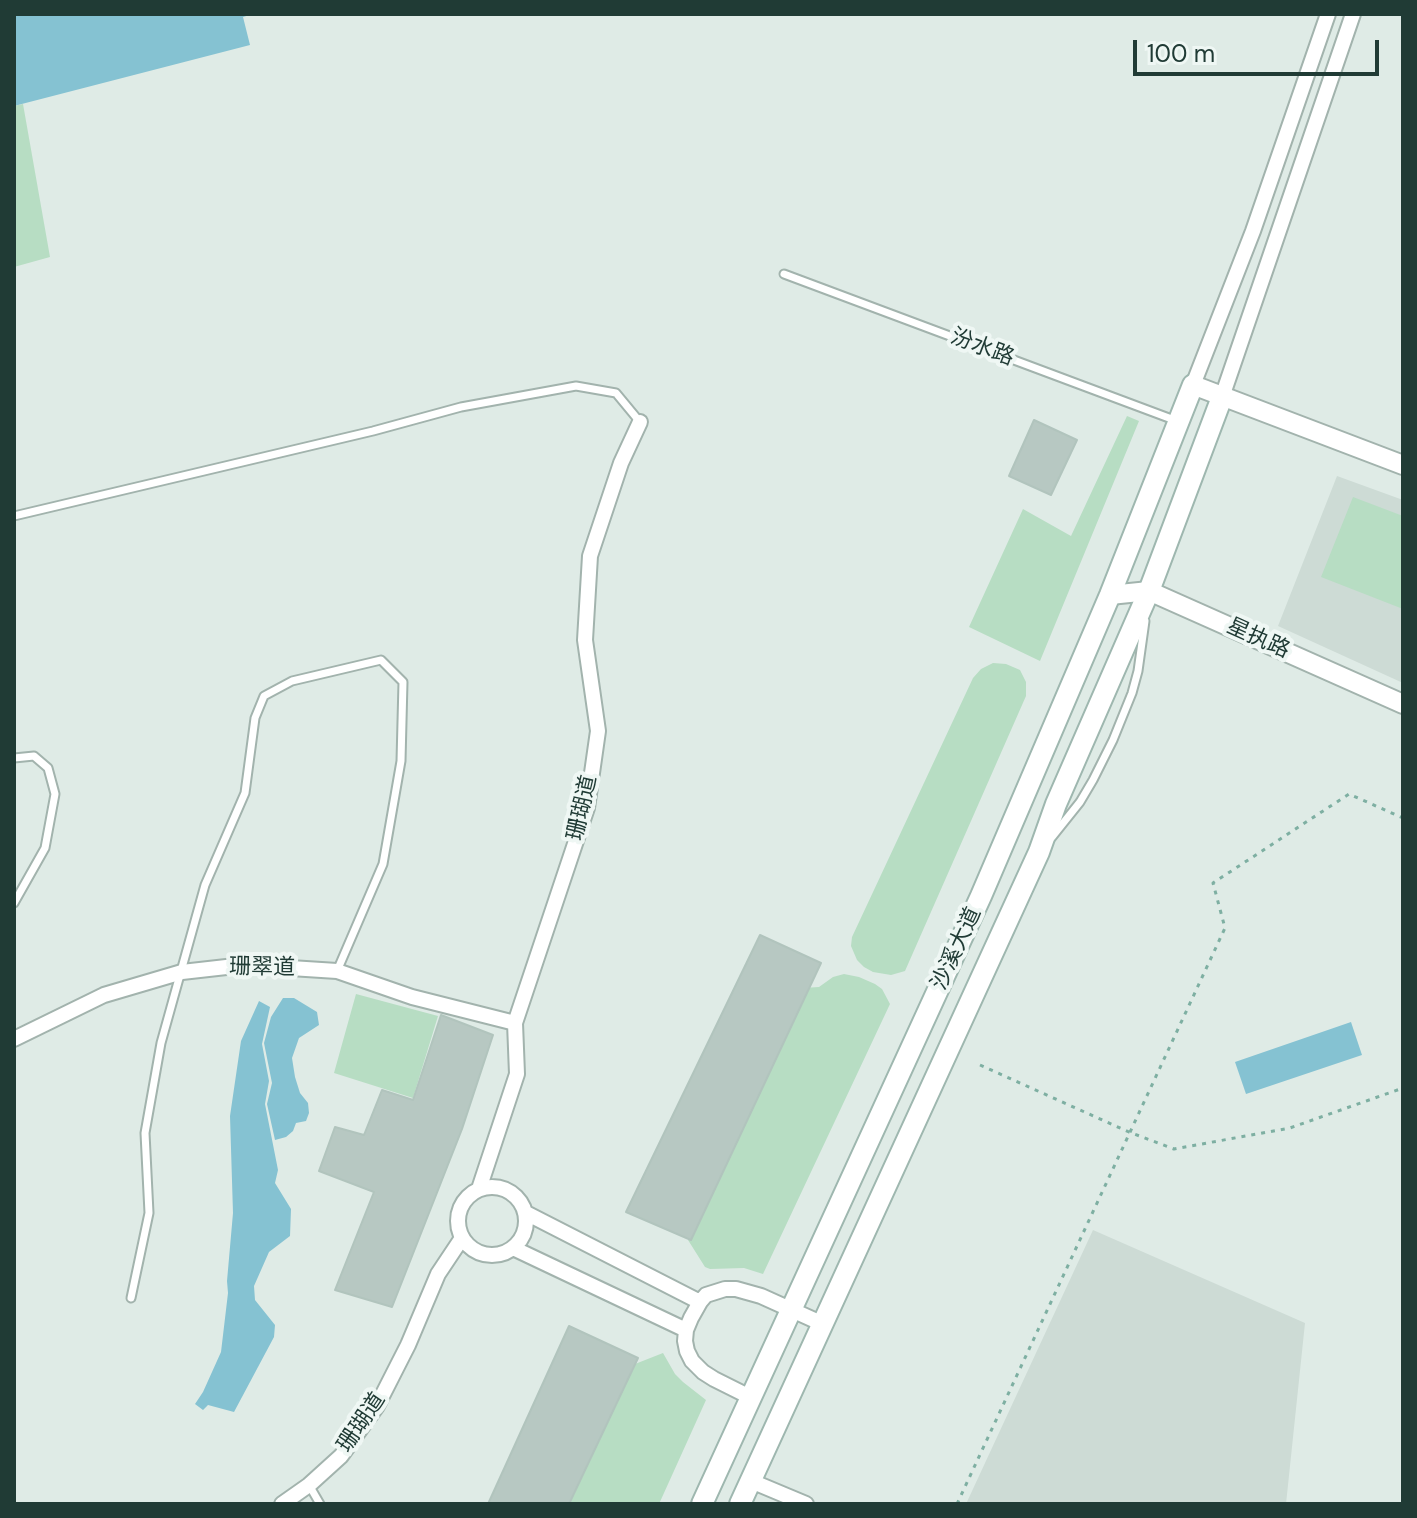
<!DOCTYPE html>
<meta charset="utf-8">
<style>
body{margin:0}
#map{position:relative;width:1417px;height:1518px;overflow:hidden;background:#dfebe6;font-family:"DM Sans",sans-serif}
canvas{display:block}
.frame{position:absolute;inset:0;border:16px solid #203b35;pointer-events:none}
.scale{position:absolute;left:1133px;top:40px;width:246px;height:36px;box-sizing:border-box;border:4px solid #203b35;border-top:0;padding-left:10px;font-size:24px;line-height:28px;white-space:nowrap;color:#203b35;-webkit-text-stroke:6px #eff7f4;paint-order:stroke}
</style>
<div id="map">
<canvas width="1417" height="1518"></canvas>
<div class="frame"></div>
<div class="scale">100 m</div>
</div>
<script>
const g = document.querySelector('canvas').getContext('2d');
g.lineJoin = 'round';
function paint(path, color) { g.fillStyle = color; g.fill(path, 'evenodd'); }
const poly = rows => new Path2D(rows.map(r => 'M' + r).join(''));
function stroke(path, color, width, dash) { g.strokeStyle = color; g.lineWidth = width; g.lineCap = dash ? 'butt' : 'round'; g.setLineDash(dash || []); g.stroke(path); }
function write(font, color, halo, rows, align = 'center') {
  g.font = font + ' "DM Sans","Noto Sans SC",sans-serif'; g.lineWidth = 8; g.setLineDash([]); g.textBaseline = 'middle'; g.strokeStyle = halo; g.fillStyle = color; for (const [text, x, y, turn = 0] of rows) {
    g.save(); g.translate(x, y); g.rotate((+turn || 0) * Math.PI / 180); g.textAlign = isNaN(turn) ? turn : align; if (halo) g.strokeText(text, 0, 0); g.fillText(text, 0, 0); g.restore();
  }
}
paint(poly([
 [1337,476,1403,500,1403,683,1278,626],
 [1093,1230,1305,1323,1286,1504,966,1504]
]), '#cddbd5');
paint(poly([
 [23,104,50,257,14,267,14,106],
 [1127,416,1139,421,1040,661,969,627,1023,509,1071,536],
 [1353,497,1403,516,1403,609,1321,577],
 [993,663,1006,664,1020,670,1026,682,1026,696,905,971,891,975,873,972,864,967,857,960,851,946,852,937,973,678,981,669],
 [844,974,859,977,875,984,882,989,890,1004,763,1274,744,1268,710,1269,705,1267,688,1240,803,988,819,987,833,977],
 [356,994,438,1016,413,1098,334,1073],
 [663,1353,675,1374,683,1382,706,1400,659,1504,569,1504,635,1364]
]), '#b7ddc3');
paint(poly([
 [14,14,253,14,243,17,250,45,14,106],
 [283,998,294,998,317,1012,319,1025,299,1038,292,1058,295,1077,300,1093,308,1103,309,1113,306,1121,296,1123,293,1131,286,1137,275,1140,267,1104,272,1083,264,1043,271,1017],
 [259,1001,270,1007,262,1044,269,1081,265,1104,278,1170,275,1183,291,1209,290,1236,269,1252,254,1286,255,1300,275,1325,274,1337,234,1412,208,1405,203,1410,195,1404,203,1392,221,1352,228,1293,227,1281,233,1213,230,1116,241,1041],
 [1351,1022,1362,1055,1246,1094,1235,1062]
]), '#85c2d2');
const building = poly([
 [1034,420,1077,440,1051,495,1009,476,1034,420],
 [760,935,821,963,691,1240,626,1212,760,935],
 [441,1015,493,1035,462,1129,392,1307,335,1290,374,1192,319,1171,335,1127,364,1135,382,1090,413,1100,441,1015],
 [569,1326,638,1358,569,1504,488,1504,569,1326]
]);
paint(building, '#b7c8c2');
stroke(building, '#b1c4bd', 2);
const service = poly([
 [784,274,1177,421],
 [14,516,373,431,461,407,576,386,616,393,640,422],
 [14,758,34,756,48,768,55,794,45,848,14,903],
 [1052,837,1080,802,1093,780,1113,740,1132,693,1138,671,1145,621],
 [131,1298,149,1213,145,1133,161,1043,205,885,245,793,255,718,264,696,292,681,381,660,403,682,401,761,383,864,337,971],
 [309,1485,320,1504]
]);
const minor = poly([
 [1193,385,1253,231,1328,14],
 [1222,397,1353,14],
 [14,1039,104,995,182,972,244,965,337,971,412,997,515,1023],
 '458 1221a34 34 0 1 1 68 0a34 34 0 1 1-68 0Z',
 [479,1189,517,1074,515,1023,587,808,598,731,585,640,590,556,621,463,640,422],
 [526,1213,700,1302],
 [513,1248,686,1330],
 [750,1397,714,1379,703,1372,692,1361,687,1351,685,1341,686,1330,691,1318,700,1302,706,1295,725,1289,736,1289,761,1296,823,1324],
 [751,1481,806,1504],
 [282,1504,309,1485,341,1456,377,1406,408,1345,438,1274,462,1238]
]);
const tertiary = poly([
 [1193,385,1403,465],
 [1110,595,1149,591,1403,704]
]);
const secondary = poly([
 [702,1504,981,896,1110,595,1193,385],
 [740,1504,1039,852,1056,804,1149,591,1222,397]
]);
stroke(service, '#a2b3ad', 11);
stroke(minor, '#a2b3ad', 18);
stroke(tertiary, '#a2b3ad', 22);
stroke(secondary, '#9eb7af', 24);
stroke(poly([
 [980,1065,1129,1132,1174,1149,1290,1128,1403,1088],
 [957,1504,1225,928,1213,883,1349,794,1403,818]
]), '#7eafa2', 3, [4, 6]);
stroke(service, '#fff', 7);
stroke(minor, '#fff', 14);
stroke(tertiary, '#fff', 18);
stroke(secondary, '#fff', 20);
write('22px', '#203b35', '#eff7f4', [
 ["汾水路",982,348,21],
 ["星执路",1258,639,24],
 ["珊瑚道",583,808,-77],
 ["沙溪大道",957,949,-65],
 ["珊翠道",262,968,1],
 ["珊瑚道",362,1423,-56]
]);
</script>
